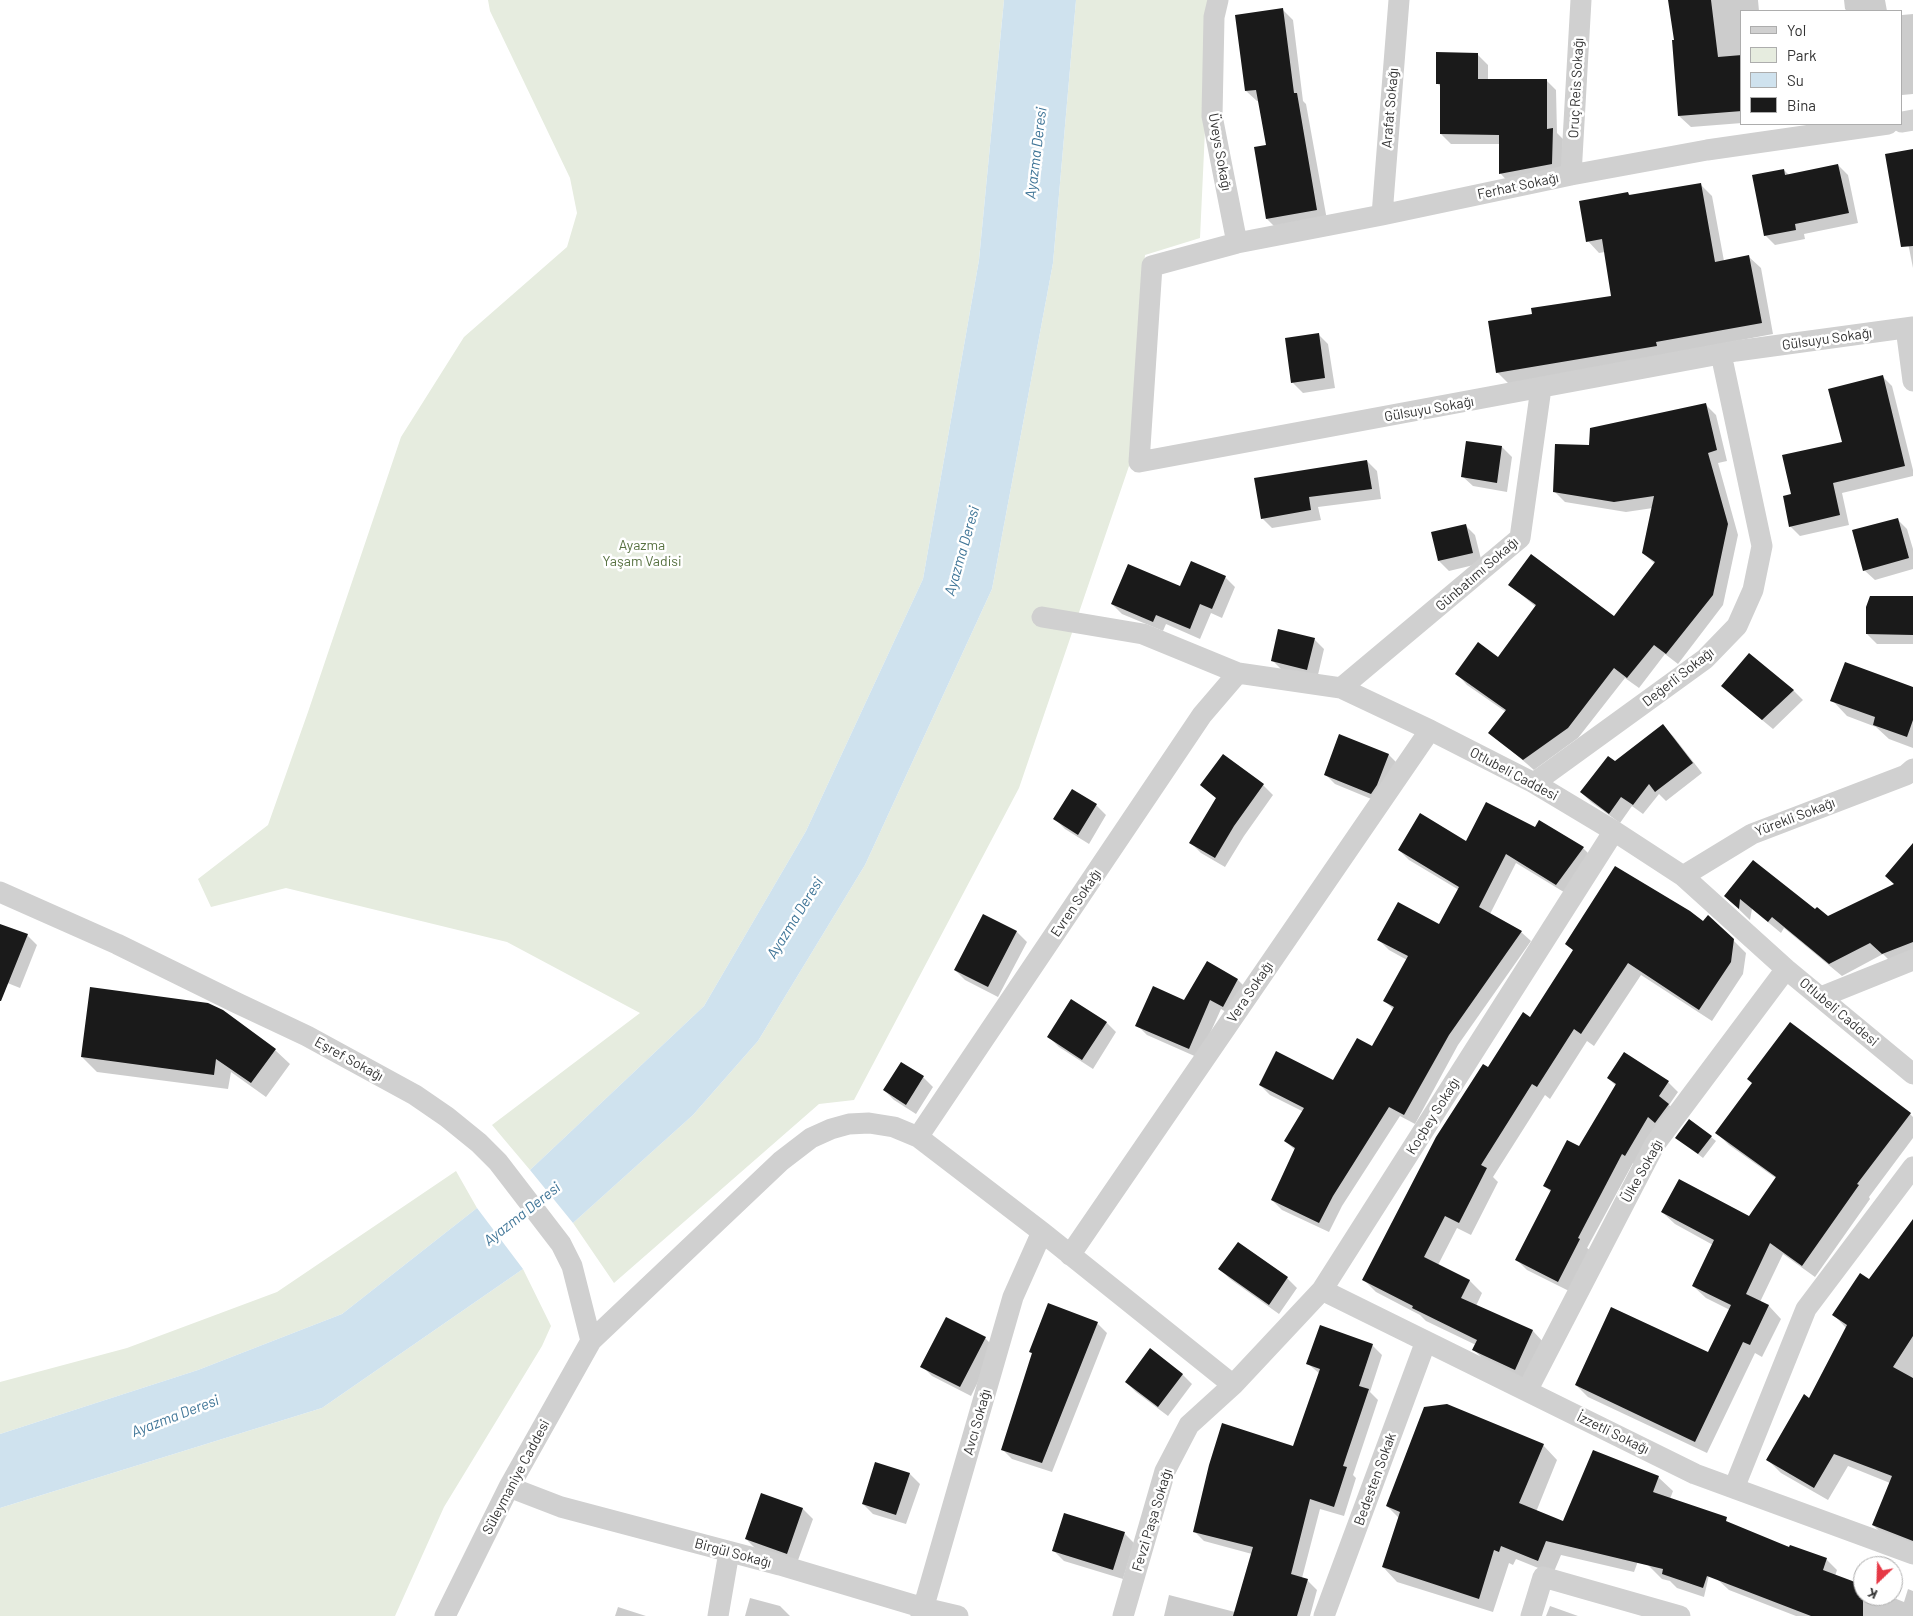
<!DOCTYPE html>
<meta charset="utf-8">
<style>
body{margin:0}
#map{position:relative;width:1913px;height:1616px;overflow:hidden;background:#fff;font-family:Barlow,sans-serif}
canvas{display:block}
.legend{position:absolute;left:1740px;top:10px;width:162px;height:115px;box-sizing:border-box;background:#fff;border:1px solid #adadad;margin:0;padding:6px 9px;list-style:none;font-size:15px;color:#333}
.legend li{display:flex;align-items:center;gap:10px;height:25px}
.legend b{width:25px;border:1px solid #adadad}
.north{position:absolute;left:1853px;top:1556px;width:50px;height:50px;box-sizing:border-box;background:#fff;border:1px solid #adadad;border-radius:50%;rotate:204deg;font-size:14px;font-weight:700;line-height:20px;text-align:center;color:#333}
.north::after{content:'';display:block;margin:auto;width:18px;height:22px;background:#e63946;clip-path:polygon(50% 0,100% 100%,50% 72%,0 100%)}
</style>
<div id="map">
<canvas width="1913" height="1616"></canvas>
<ul class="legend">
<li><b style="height:6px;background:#d0d0d0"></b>Yol</li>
<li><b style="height:14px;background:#e6ecdf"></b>Park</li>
<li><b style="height:14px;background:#cfe2ee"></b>Su</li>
<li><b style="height:14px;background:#1a1a1a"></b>Bina</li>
</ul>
<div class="north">K</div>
</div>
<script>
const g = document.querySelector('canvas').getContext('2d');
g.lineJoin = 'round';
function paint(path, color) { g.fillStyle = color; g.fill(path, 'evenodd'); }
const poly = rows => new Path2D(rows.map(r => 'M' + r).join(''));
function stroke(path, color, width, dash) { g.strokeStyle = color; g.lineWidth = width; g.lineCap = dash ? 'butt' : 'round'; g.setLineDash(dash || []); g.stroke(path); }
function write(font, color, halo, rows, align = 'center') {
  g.font = font + ' Barlow,sans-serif'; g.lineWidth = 5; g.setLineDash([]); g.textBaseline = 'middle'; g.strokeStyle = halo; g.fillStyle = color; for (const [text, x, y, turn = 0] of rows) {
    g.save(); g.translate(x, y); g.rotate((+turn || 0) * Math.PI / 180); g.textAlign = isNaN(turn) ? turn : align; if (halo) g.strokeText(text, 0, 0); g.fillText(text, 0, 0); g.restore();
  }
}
paint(poly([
 [488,0,1004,0,979,260,923,579,806,831,704,1006,530,1170,492,1125,640,1013,507,942,286,888,211,907,198,879,268,825,308,712,401,437,464,337,567,247,577,213,570,178,490,11],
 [1076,0,1211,0,1200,238,1145,255,1129,466,1019,788,854,1100,819,1104,614,1283,573,1223,693,1115,758,1041,865,865,992,589,1053,263],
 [456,1171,477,1208,342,1314,198,1370,0,1434,0,1382,127,1348,277,1292],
 [523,1269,551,1326,542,1346,444,1507,395,1616,0,1616,0,1508,322,1408]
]), '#e6ecdf');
paint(poly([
 [1004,0,1076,0,1053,263,992,589,865,865,758,1041,693,1115,573,1223,530,1170,704,1006,806,831,923,579,979,260],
 [477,1208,523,1269,322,1408,0,1508,0,1434,198,1370,342,1314]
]), '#cfe2ee');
paint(poly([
 [1670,0,1758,0,1759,11,1742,11,1742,123,1691,127,1679,116,1675,41],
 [1844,0,1885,0,1887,11,1847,11,1845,9],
 [1283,10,1293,20,1303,101,1306,104,1327,220,1277,229,1267,219,1267,146,1259,101,1257,101,1246,91],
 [1913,14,1913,94,1902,95,1902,15],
 [1478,55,1488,65,1488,80,1546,80,1556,90,1557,133,1563,139,1562,173,1510,184,1501,174,1501,144,1451,144,1441,134,1441,87,1437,83],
 [1913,150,1913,268,1903,218],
 [1838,165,1848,175,1858,223,1804,234,1805,239,1775,245,1765,235,1784,170,1789,175],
 [1700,184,1712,196,1724,261,1749,257,1761,268,1773,334,1509,384,1497,372,1534,315,1612,297,1605,252,1599,253,1588,241,1628,193,1631,196],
 [1318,334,1328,344,1335,388,1303,393,1293,383],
 [1882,376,1892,386,1913,470,1913,476,1842,493,1849,525,1800,536,1790,526,1792,495,1843,443],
 [1705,404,1716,415,1727,461,1718,463,1738,535,1723,605,1678,664,1665,654,1639,688,1625,678,1578,738,1534,770,1490,732,1506,712,1467,685,1457,674,1498,658,1536,607,1510,585,1614,617,1655,564,1643,553,1653,508,1626,512,1565,502,1554,491,1590,447],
 [1502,447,1512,457,1507,492,1473,486,1462,476],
 [1367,461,1377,471,1381,499,1318,507,1321,520,1272,528,1262,518],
 [1897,519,1907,529,1913,549,1913,569,1875,580,1864,570],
 [1465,525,1475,535,1482,563,1449,571,1439,561,1432,533],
 [1225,577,1235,587,1222,618,1211,613,1200,639,1166,624,1163,631,1122,614,1112,604],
 [1913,597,1913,644,1877,644,1867,634],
 [1314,639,1324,649,1317,679,1283,671,1273,661],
 [1913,689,1913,748,1889,739,1876,727,1847,716,1832,700],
 [1793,690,1803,700,1773,729,1733,696],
 [1663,726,1673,736,1702,773,1666,801,1659,794,1643,814,1632,806,1620,823,1591,802,1581,792,1615,763],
 [1340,736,1389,755,1399,765,1381,803,1335,784,1325,774],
 [1223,756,1263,785,1273,795,1244,836,1225,867,1201,853,1191,843,1217,799,1201,785],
 [1072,791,1096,805,1106,815,1089,844,1065,829,1055,819],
 [1539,822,1583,848,1593,858,1567,894,1516,863,1490,914,1521,932,1531,941,1458,1045,1415,1124,1400,1116,1342,1206,1329,1232,1282,1210,1272,1200,1296,1151,1285,1141,1304,1112,1270,1095,1260,1085,1334,1082,1372,1048,1394,1010,1385,1001,1407,960,1389,950,1379,940,1440,926,1459,890,1409,860,1399,850,1466,843,1535,828],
 [1913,845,1913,958,1895,966,1883,954,1842,976,1784,928,1781,933,1752,909,1750,920,1725,896,1815,911,1828,918,1895,885],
 [984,915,1017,932,1027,942,998,997,965,980,955,970],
 [1703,923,1733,940,1746,953,1743,974,1712,1021,1641,975,1594,1046,1587,1041,1550,1099,1545,1095,1493,1177,1498,1182,1471,1235,1457,1228,1438,1265,1470,1281,1482,1293,1476,1306,1533,1331,1545,1344,1528,1382,1486,1362,1474,1350,1476,1345,1426,1321,1420,1315,1376,1292,1364,1280,1488,1069,1530,1019,1574,951,1566,944],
 [0,925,27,935,37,945,20,988,0,980],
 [1207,962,1238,980,1248,990,1233,1016,1221,1009,1199,1058,1147,1035,1137,1025,1184,1001],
 [1106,1022,1116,1032,1093,1069,1059,1047,1049,1037],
 [275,1050,290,1064,266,1097,231,1072,228,1089,97,1072,82,1057],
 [923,1077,933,1087,916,1114,894,1100,884,1090],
 [1608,1078,1668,1082,1678,1092,1669,1105,1679,1115,1636,1165,1633,1163,1587,1248,1590,1250,1569,1291,1527,1270,1517,1260,1551,1192,1544,1185,1579,1148,1616,1086],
 [1753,1083,1910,1114,1913,1117,1913,1138,1869,1197,1870,1199,1815,1277,1783,1254,1760,1302,1769,1306,1781,1319,1762,1357,1755,1353,1707,1453,1588,1397,1576,1385,1708,1354,1730,1310,1706,1298,1693,1286,1713,1245,1675,1224,1662,1212,1749,1218,1777,1179,1729,1145,1717,1133],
 [1711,1137,1716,1141,1703,1158,1682,1142],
 [1913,1221,1913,1548,1887,1539,1873,1525,1890,1483,1848,1466,1828,1500,1781,1473,1768,1460,1810,1399,1847,1329,1834,1315,1869,1281],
 [1238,1243,1287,1278,1297,1288,1279,1314,1230,1279,1220,1269],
 [1097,1323,1107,1333,1052,1472,1012,1459,1002,1449,1033,1354,1030,1352],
 [985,1338,995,1348,971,1396,932,1376,922,1366],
 [1372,1345,1382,1355,1370,1392,1378,1400,1353,1475,1356,1478,1344,1516,1320,1509,1302,1578,1307,1580,1317,1590,1310,1616,1164,1616,1169,1595,1235,1612,1252,1554,1204,1541,1194,1531,1294,1447,1320,1374,1307,1363],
 [1182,1374,1192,1384,1168,1416,1136,1392,1126,1382],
 [1543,1445,1557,1460,1536,1512,1563,1523,1658,1477,1673,1491,1670,1499,1719,1524,1826,1559,1837,1570,1835,1576,1863,1586,1863,1596,1889,1596,1904,1602,1908,1589,1913,1591,1913,1616,1796,1616,1729,1590,1717,1579,1717,1540,1704,1597,1677,1588,1670,1581,1662,1579,1647,1564,1647,1537,1634,1572,1561,1555,1553,1574,1516,1559,1513,1565,1509,1563,1493,1612,1397,1582,1383,1567,1399,1518,1387,1506],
 [876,1463,910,1474,920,1484,906,1524,873,1514,863,1504],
 [762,1495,803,1509,813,1519,797,1563,756,1549,746,1539],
 [1124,1533,1134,1543,1123,1579,1064,1561,1054,1551],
 [750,1598,780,1606,790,1616,745,1616],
 [1550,1606,1578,1616,1546,1616],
 [618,1607,646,1616,615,1616]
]), '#0003');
stroke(poly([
 [488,1241,557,1187]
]), '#cfe2ee', 9);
paint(poly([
 [1668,0,1711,0,1718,57,1742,55,1742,111,1678,116,1672,40,1674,40],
 [1283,8,1294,93,1297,93,1317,210,1266,219,1254,147,1266,145,1256,90,1245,91,1235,15],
 [1436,52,1478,53,1478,79,1547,79,1547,129,1553,128,1552,164,1499,174,1499,135,1440,134,1440,84,1436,84],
 [1913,149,1913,246,1901,247,1885,154],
 [1838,164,1849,213,1795,224,1796,230,1764,236,1752,175,1784,169,1785,175],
 [1701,183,1715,262,1749,255,1762,323,1656,342,1657,346,1496,373,1488,321,1532,314,1531,308,1611,296,1602,239,1586,242,1579,201,1628,192,1629,195],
 [1319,333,1325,378,1291,383,1285,338],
 [1883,375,1905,466,1833,483,1840,515,1789,527,1783,496,1791,494,1782,455,1842,442,1828,389],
 [1706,403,1717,450,1708,453,1728,524,1713,595,1666,654,1654,645,1627,678,1614,668,1568,728,1523,760,1488,733,1506,710,1455,674,1478,642,1498,657,1536,605,1508,585,1531,554,1614,616,1655,562,1642,553,1654,496,1614,502,1553,492,1555,444,1589,445,1590,428],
 [1466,441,1502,446,1497,483,1461,477],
 [1367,460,1372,489,1309,497,1311,510,1261,519,1254,478],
 [1898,518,1909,558,1863,571,1852,530],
 [1466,524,1473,553,1438,561,1431,532],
 [1191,561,1226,576,1212,609,1200,604,1190,629,1156,615,1153,622,1111,604,1128,564,1180,586],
 [1870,596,1913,596,1913,635,1866,634,1866,607],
 [1278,629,1315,638,1307,670,1271,661],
 [1749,653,1794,690,1762,720,1721,686],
 [1845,662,1913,687,1913,720,1907,737,1873,725,1875,717,1830,701],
 [1663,724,1693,763,1655,792,1649,784,1633,805,1621,797,1609,814,1580,792,1608,756,1615,761],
 [1339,734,1389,754,1377,785,1371,794,1324,775],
 [1223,754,1264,784,1234,826,1215,858,1189,843,1216,798,1200,785],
 [1072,789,1097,804,1078,835,1053,819],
 [1486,802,1535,827,1539,820,1584,847,1556,885,1506,854,1479,907,1522,931,1449,1035,1404,1115,1389,1107,1333,1196,1319,1223,1271,1200,1295,1148,1284,1141,1304,1108,1259,1085,1276,1051,1333,1080,1357,1038,1372,1046,1394,1007,1383,1001,1408,956,1377,940,1398,902,1439,924,1459,887,1398,850,1420,813,1466,841],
 [1913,843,1913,942,1882,954,1870,943,1829,964,1772,917,1768,922,1740,899,1739,909,1724,896,1753,860,1815,909,1817,907,1828,916,1894,884,1885,876],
 [1615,866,1690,911,1703,921,1708,915,1734,939,1731,962,1699,1010,1628,963,1581,1034,1574,1029,1537,1087,1532,1084,1481,1165,1487,1168,1459,1223,1445,1216,1424,1257,1470,1280,1461,1298,1533,1330,1515,1370,1472,1350,1477,1340,1412,1308,1413,1306,1362,1280,1436,1137,1483,1064,1488,1067,1523,1012,1530,1017,1573,950,1565,944],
 [983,914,1017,931,988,987,954,970],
 [0,924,28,934,1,1001,0,1001],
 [1207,961,1238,979,1223,1007,1210,1000,1189,1049,1135,1026,1153,986,1184,1000],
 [90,987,208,1003,223,1010,276,1049,251,1083,216,1059,214,1075,81,1057],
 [1071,999,1107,1022,1082,1060,1047,1037],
 [1790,1022,1911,1113,1857,1184,1859,1185,1802,1266,1770,1243,1746,1294,1769,1305,1750,1345,1743,1342,1695,1442,1575,1385,1611,1307,1708,1352,1731,1305,1692,1286,1714,1240,1661,1212,1679,1179,1749,1216,1776,1177,1715,1133,1752,1083,1747,1079],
 [1624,1052,1669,1081,1659,1096,1669,1104,1655,1123,1648,1117,1625,1156,1622,1154,1578,1238,1580,1239,1558,1282,1515,1260,1551,1190,1543,1186,1567,1140,1579,1146,1616,1084,1607,1078],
 [901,1062,924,1076,906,1105,883,1090],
 [1689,1119,1712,1136,1698,1154,1675,1138],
 [1913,1219,1913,1336,1893,1367,1913,1378,1913,1541,1872,1525,1892,1476,1834,1454,1814,1488,1766,1460,1804,1394,1809,1398,1847,1325,1832,1315,1860,1273,1869,1279],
 [1238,1242,1288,1277,1269,1305,1218,1269],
 [1048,1303,1098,1322,1042,1463,1001,1450,1032,1353,1029,1352],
 [946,1317,986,1337,960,1387,920,1367],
 [1320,1325,1373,1344,1359,1386,1369,1389,1343,1466,1347,1467,1334,1507,1310,1499,1291,1574,1308,1579,1297,1616,1233,1616,1253,1547,1193,1532,1209,1465,1222,1423,1293,1446,1320,1369,1306,1364],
 [1150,1348,1183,1374,1158,1407,1125,1382],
 [1447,1404,1544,1444,1519,1503,1563,1521,1593,1450,1659,1476,1653,1492,1727,1517,1726,1521,1789,1547,1790,1545,1827,1558,1823,1570,1863,1585,1863,1616,1811,1616,1707,1576,1703,1588,1662,1574,1663,1569,1546,1541,1538,1561,1501,1546,1499,1552,1494,1550,1479,1599,1382,1567,1400,1512,1386,1506,1424,1407],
 [875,1462,910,1473,896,1515,862,1504],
 [761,1493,803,1508,787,1554,745,1539],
 [1064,1513,1125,1532,1113,1570,1052,1551]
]), '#1a1a1a');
stroke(poly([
 [1218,0,1214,17,1212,116,1237,243],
 [1902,122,1913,120],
 [1888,124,1707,150,1571,175,1382,215,1237,243,1152,266,1139,462,1736,351,1913,327],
 [1571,175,1581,0],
 [1382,215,1399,0],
 [1906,328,1913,381],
 [1042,617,1143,634,1238,673,1341,688,1430,730,1534,783,1614,831,1683,876,1786,969,1913,1074],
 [1341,688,1520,538,1541,388],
 [1534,783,1705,659,1737,626,1753,590,1762,546,1721,354],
 [1683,876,1752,834,1906,775,1913,769],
 [0,892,117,944,237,1003,307,1036,415,1095,447,1117,479,1143,498,1162,561,1244,572,1266,591,1341],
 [1821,997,1913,960],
 [918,1137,1202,715,1238,673],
 [1070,1255,1430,730],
 [1322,1290,1695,1474,1913,1554],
 [1527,1391,1655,1144,1786,969],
 [509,1487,561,1507,780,1565,924,1608,958,1616],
 [1734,1488,1806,1309,1913,1167],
 [445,1616,509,1487,591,1341,781,1161,811,1138,831,1129,849,1124,869,1123,894,1127,918,1137,1042,1232,1233,1385],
 [718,1616,729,1552],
 [921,1616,1013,1297,1042,1232],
 [1123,1616,1165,1471,1189,1425,1233,1385,1322,1290,1614,831],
 [1324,1616,1426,1341],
 [1531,1616,1543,1577,1680,1616]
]), '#d0d0d0', 21);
write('14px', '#333', '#fff', [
 ["Oruç Reis Sokağı",1576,88,-87],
 ["Arafat Sokağı",1390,108,-85],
 ["Üveys Sokağı",1220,152,80],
 ["Ferhat Sokağı",1518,186,-12],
 ["Gülsuyu Sokağı",1827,339,-8],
 ["Gülsuyu Sokağı",1429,409,-10],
 ["Günbatımı Sokağı",1477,574,-41],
 ["Değerli Sokağı",1678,677,-38],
 ["Otlubeli Caddesi",1514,774,28],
 ["Yürekli Sokağı",1795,817,-21],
 ["Evren Sokağı",1076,903,-56],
 ["Vera Sokağı",1250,992,-56],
 ["Otlubeli Caddesi",1839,1012,40],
 ["Eşref Sokağı",349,1059,29],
 ["Koçbey Sokağı",1433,1116,-58],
 ["Ülke Sokağı",1642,1171,-61],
 ["Avcı Sokağı",977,1422,-74],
 ["İzzetli Sokağı",1613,1433,26],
 ["Süleymaniye Caddesi",516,1477,-62],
 ["Bedesten Sokak",1375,1479,-70],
 ["Fevzi Paşa Sokağı",1152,1520,-73],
 ["Birgül Sokağı",733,1553,15]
]);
write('14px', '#56703f', '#fff', [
 ["Ayazma",642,545],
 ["Yaşam Vadisi",642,561]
]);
write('italic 15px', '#3f7597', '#fff', [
 ["Ayazma Deresi",1036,153,-83],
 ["Ayazma Deresi",962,551,-74],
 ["Ayazma Deresi",795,918,-58],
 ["Ayazma Deresi",522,1214,-38],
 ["Ayazma Deresi",175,1416,-21]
]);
</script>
